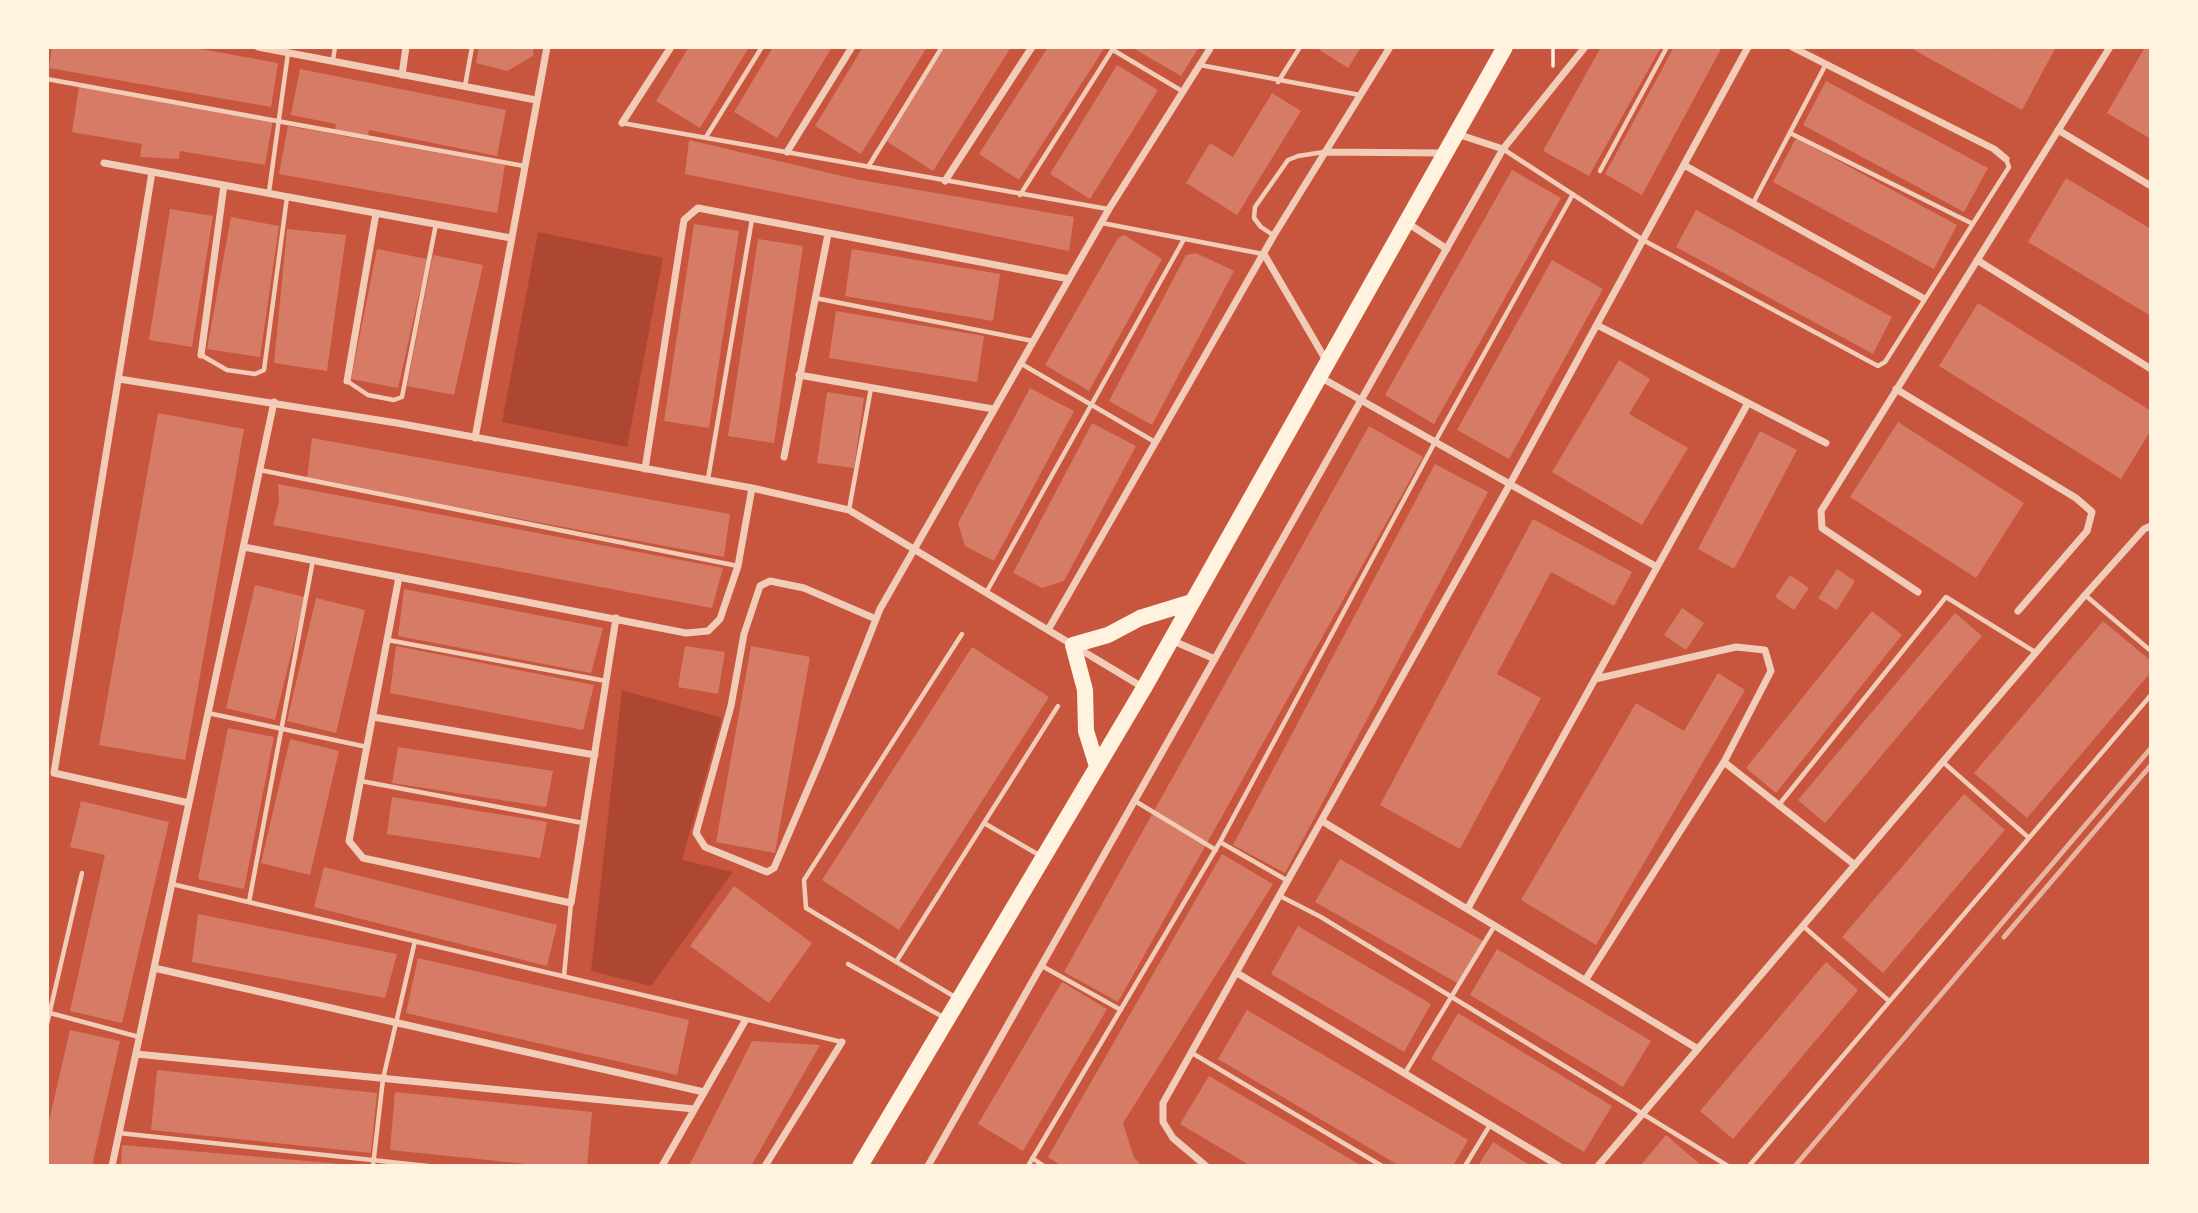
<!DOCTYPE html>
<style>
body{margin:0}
#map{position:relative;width:2198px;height:1213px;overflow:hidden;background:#c8553d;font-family:"Fira Sans",sans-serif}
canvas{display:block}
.frame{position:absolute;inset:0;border:49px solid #fff3e0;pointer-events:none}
</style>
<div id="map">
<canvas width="2198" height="1213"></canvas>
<div class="frame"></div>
</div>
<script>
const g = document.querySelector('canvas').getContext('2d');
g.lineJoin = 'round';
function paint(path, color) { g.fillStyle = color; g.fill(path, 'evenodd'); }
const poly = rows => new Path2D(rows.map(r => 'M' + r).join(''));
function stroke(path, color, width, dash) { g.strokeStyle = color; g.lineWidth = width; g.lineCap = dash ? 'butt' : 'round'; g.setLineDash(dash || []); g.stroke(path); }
paint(poly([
 [538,232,663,258,627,447,502,422],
 [622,690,722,718,682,860,733,872,651,986,591,971]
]), '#ae4732');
paint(poly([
 [52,47,190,47,278,63,271,107,49,68],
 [479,47,534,47,533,56,507,71,476,63],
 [689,47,749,47,700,128,656,101],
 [773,47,832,47,777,138,734,112],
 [863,47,927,47,861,154,815,126],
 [945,47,1011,47,933,171,886,141],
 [1048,47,1105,47,1019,180,979,154],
 [1131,47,1199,47,1181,76],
 [1315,47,1361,47,1348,68],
 [1601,47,1661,47,1589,176,1543,151],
 [1674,47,1722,47,1642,195,1605,174],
 [1909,47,1993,47,1998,50,1999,47,2056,47,2022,110],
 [2145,47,2151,47,2151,139,2107,113],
 [1117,65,1158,90,1090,199,1050,174],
 [300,69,506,110,497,156,369,130,368,136,335,130,336,124,291,115],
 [1826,81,1988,168,1964,212,1803,125],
 [79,86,273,119,265,165,180,151,179,159,140,157,142,144,72,132],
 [1272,93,1301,111,1237,215,1186,183,1210,143,1233,157],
 [288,126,505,165,497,213,279,174],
 [1796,138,1957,225,1934,269,1773,182],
 [689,140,855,179,1074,217,1069,251,685,174],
 [1512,170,1561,198,1434,424,1385,395],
 [2066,178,2151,229,2151,316,2028,242],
 [170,209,213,216,192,347,149,340],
 [1696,210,1892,317,1873,354,1676,247],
 [231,217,279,226,260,357,207,349],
 [694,224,739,231,709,428,664,421],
 [287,229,346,235,327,371,274,363],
 [1124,235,1162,259,1089,391,1045,365,1118,238],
 [758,239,803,246,774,443,728,436],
 [377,249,427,259,398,388,351,379],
 [852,249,1000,274,993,321,845,296],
 [1196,253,1234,271,1152,425,1109,401,1186,255],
 [433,255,483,265,454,395,407,386],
 [1552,260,1603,289,1509,459,1457,430],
 [1978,303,2151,411,2151,430,2121,479,1939,366],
 [836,311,984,336,977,382,829,358],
 [1619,360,1650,379,1629,414,1688,448,1642,525,1552,472],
 [1030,388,1074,411,994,561,965,546,958,523],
 [827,392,864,398,854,468,817,463],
 [158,413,244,429,185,760,99,745],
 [1898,422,2024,503,1976,578,1850,497],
 [1092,423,1136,446,1064,581,1042,588,1013,573],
 [1369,426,1423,457,1118,1002,1064,972],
 [1760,431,1797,450,1734,569,1698,549],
 [312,438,730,514,724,557,307,479],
 [1435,464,1488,492,1285,873,1233,845],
 [278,484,723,568,712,608,273,525,279,502],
 [1533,519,1632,572,1614,606,1551,572,1497,674,1541,698,1460,849,1380,805],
 [1837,569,1855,581,1837,610,1818,598],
 [1790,575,1809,588,1794,610,1775,597],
 [255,585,305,597,275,720,226,708],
 [404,589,603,628,591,673,398,636],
 [316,598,365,610,336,733,287,721],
 [1682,608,1704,623,1686,650,1664,635],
 [1872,611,1902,635,1776,793,1746,768],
 [1955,613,1982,636,1825,823,1798,800],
 [2103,621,2151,661,2151,672,2027,818,1974,773],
 [396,646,594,685,583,730,390,693],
 [685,646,725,652,718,694,678,687],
 [751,646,810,657,775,853,716,842],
 [972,647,1049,697,899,930,822,880],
 [1718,673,1745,690,1596,945,1521,900,1636,703,1684,731],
 [228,728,274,737,244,889,198,879],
 [290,739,339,751,310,875,261,863],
 [398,747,553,771,546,807,392,783],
 [1964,794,2005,830,1883,973,1842,937],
 [392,797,547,822,540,858,387,834],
 [81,801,169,822,122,1023,70,1011,105,855,70,847],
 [1222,854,1273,884,1123,1123,1134,1158,1142,1166,1062,1166,1048,1157],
 [1340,859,1483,941,1459,984,1315,902],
 [324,867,557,925,547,966,314,907],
 [734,886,812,943,769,1003,690,946],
 [198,914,397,954,385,998,192,962],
 [1298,926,1431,1004,1404,1052,1271,974],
 [1497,949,1651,1041,1623,1087,1470,995],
 [418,958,689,1020,677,1075,406,1013],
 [1826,962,1858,990,1733,1139,1700,1111],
 [1062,982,1107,1009,1023,1151,978,1124],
 [1247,1010,1468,1140,1453,1166,1400,1166,1218,1059],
 [1458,1013,1612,1106,1584,1152,1431,1059],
 [70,1030,120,1041,92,1166,47,1166,47,1130],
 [752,1041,820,1045,751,1166,689,1166],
 [157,1070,377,1093,371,1153,151,1130],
 [1209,1076,1362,1166,1251,1166,1180,1124],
 [395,1092,592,1112,587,1166,546,1166,390,1150],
 [1666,1135,1702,1166,1640,1166],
 [1493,1142,1531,1166,1478,1166],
 [122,1145,341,1164,341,1166,121,1166]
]), '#d67c66');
stroke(poly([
 [1553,47,1553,66]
]), '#fff3e0', 3.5);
stroke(poly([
 [1113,50,1182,91],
 [333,60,335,47],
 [1200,65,1360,95],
 [47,79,524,166],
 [1278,82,1300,47],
 [465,86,472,47],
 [622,123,1108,209],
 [1790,133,1971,223],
 [706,137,762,47],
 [1503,149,1643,240,1878,366,1885,362,2009,167,2006,159],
 [868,167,942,47],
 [1600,171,1667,47],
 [269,192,288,53],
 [1020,195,1114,47],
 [1753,203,1826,64],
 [1102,223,1263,254],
 [1273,235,1261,227,1254,218,1255,207,1288,160,1298,156,1324,152],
 [815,298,1033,341],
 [201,355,227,370,255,374,264,370,287,197],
 [1020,363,1155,442],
 [347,381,368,395,394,400,402,397,436,224],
 [260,470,738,566],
 [708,479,752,219],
 [849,510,871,388],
 [986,593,1183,241],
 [2085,595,2151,651],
 [388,640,606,681],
 [208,713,367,747],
 [1943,762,2029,838],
 [361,781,583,823],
 [1135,801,1216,850],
 [1778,806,1946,597,2035,652],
 [984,823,1039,855],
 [1220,842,1288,881],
 [172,884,842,1042],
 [1280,896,1321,917,1728,1166],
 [249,902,313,560],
 [1803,926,1889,1001],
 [896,962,1058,706],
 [848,964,943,1017],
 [1042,966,1121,1010],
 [564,976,571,903],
 [955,997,806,908,804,880,962,634],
 [50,1013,139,1037],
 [47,1024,82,873],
 [1192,1053,1382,1166],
 [1405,1073,1495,925],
 [119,1133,428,1166],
 [1032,1158,1044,1166],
 [373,1166,383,1079,415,941],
 [1028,1166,1220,842,1435,442,1573,194],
 [1465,1166,1490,1125],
 [1749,1166,2151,695]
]), '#f1ccb7', 4.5);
stroke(poly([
 [258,47,536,100],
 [1792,47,1994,149,2006,159],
 [402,75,406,47],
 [622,123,671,47],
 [2058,130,2151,186],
 [1457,134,1503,149],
 [787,152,852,47],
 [1325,152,1443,153],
 [104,163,511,238],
 [1684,165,1923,298],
 [152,172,54,773,189,803],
 [945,181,1032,47],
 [1406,222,1447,249],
 [1264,254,1327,362],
 [1977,260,2151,369],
 [1597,325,1826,443],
 [201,355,224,185],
 [799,375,993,409],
 [1320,377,1657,567],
 [119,379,397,423,752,488,849,510,1144,688],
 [347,381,376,213],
 [1896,389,2076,498,2092,512,2087,531,2018,611],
 [475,438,547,47],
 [784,457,828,234],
 [645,469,684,220,698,208,1069,279],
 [244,547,686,633,708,631,720,619,738,566,752,488],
 [399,577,349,841,363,858,571,903,616,618],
 [1918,592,1822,528,1821,511,2110,47],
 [876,619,804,588,770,581,760,586,744,634,731,706,696,833,705,847,767,872,774,868,822,756,880,609,1109,209,1211,47],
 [1048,630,1274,235,1390,47],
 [1171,640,1215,659],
 [373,717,595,755],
 [1724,762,1855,865],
 [1322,821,1698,1049],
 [1468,908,1748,403],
 [154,968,704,1092],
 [1237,973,1559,1166],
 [1586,979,1724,762,1771,671,1765,650,1736,647,1595,679],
 [136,1054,694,1109],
 [112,1166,274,402],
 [662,1166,745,1021],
 [765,1166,842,1042],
 [928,1166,1503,149,1585,47],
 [1206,1166,1173,1138,1163,1122,1163,1103,1510,484,1748,47],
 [1598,1166,2085,595,2144,529,2151,526]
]), '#f1ccb7', 7);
stroke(poly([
 [1097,766,1086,731,1085,690,1073,645,1108,635,1140,618,1192,602],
 [860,1166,1144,688,1505,47]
]), '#fff3e0', 16);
stroke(poly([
 [2004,937,2151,765],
 [1795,1166,2151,748]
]), '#e9b49f', 5);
</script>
